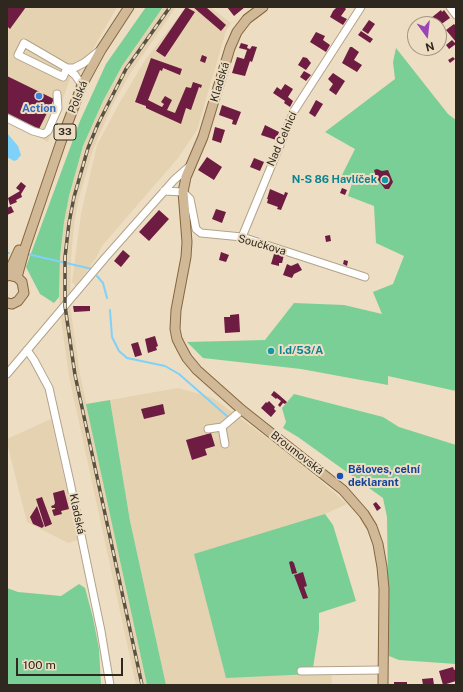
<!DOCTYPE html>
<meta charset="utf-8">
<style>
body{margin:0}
#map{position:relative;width:463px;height:692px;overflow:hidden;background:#edddc3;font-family:"Public Sans",sans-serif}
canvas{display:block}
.frame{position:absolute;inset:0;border:8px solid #2e281e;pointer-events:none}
.north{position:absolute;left:407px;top:16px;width:40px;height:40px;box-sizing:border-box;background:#edddc3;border:1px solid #a19581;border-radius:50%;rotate:165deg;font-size:11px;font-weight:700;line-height:16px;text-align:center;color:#2e281e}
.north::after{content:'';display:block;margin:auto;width:14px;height:18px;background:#9946b4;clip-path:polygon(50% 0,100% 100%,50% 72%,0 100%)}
.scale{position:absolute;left:16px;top:658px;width:107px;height:18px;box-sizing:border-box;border:2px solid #2e281e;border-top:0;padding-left:5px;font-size:12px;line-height:14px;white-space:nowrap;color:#2e281e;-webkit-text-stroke:3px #edddc3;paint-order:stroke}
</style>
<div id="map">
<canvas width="463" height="692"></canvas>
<div class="frame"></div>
<div class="north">N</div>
<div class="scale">100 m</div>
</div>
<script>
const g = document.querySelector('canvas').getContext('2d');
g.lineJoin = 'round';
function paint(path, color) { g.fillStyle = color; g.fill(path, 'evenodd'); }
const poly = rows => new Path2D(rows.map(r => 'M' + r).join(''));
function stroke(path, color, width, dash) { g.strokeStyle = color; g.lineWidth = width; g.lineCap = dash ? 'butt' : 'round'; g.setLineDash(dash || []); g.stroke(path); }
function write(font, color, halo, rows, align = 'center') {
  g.font = font + ' "Public Sans",sans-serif'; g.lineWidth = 4; g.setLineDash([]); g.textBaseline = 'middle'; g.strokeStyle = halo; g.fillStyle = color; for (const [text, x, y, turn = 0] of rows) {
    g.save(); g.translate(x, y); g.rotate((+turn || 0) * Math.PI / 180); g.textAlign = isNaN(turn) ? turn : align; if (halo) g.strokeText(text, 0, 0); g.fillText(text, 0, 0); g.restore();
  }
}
paint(poly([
 [7,7,117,7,79,74,72,73,48,142,7,121],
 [163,7,176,7,131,72,112,106,93,150,79,198,74,224,71,258,70,306,80,374,147,685,136,685,69,376,62,326,59,297,60,257,64,222,69,196,83,146,103,101,122,66],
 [186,7,210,7,231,23,226,31,197,130,178,158,102,246,96,258,76,286,72,282,81,214,97,145,120,102,146,59],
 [178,388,213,398,290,455,329,488,347,504,325,514,312,674,331,671,332,685,166,685,130,521,110,400],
 [51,419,78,540,68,543,27,522,7,443,7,439]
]), '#e5d2b1');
paint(poly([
 [146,7,163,7,122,66,103,101,83,146,69,196,64,222,60,257,59,297,54,303,40,294,26,267,80,121,106,64],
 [396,48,448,114,456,120,456,391,388,376,388,385,301,369,203,358,187,342,265,340,294,303,344,305,382,314,373,292,393,284,404,256,376,243,374,206,348,196,353,180,341,177,355,149,325,132,395,79,393,62],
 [294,394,383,417,399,427,456,445,456,664,399,660,389,656,387,517,383,498,298,437,283,428,286,422,282,408],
 [110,400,130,521,166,685,147,685,86,404],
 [325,514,333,525,356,601,319,613,319,630,312,674,226,678,194,554],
 [79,584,85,588,93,618,99,649,101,685,7,685,7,588,18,592,61,596]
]), '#79cf95');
paint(poly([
 [7,133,18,146,21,155,17,160,14,161,7,157]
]), '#7fd1f9');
stroke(poly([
 [7,253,9,253],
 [27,254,92,269],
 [97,276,103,283,107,298],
 [110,310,112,337,119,351,127,358,165,366,179,374,228,417]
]), '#7fd1f9', 2);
paint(poly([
 [7,7,26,7,10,29,7,26],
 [186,7,195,12,165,57,156,51],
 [193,7,206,7,226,25,221,31],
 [227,7,245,7,234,16],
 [337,7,344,7,346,9,341,16,347,19,343,25,330,17,333,11],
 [441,10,442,12,444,10,450,18,440,25,441,27,439,29,439,24,432,24,434,22,431,18],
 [369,20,375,24,368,34,362,30],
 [454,24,456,26,456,42,446,30],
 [361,31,373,39,370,43,358,35],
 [316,32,325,36,323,40,330,45,326,52,310,42],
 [452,40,456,44,449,49,446,45],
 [241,43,248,45,247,48,250,49,252,46,257,47,252,62,250,61,245,76,232,73,237,57,244,59,247,50,239,48],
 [350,47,352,47,359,52,354,60,362,65,357,72,342,63],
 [202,55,207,57,205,63,200,61],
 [303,57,307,58,311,63,306,70,298,65],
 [453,57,455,59,450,63,448,60],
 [151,58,182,69,180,75,163,68,162,71,160,70,148,100,162,107,164,104,161,102,165,96,172,100,167,110,175,113,186,87,191,88,193,82,202,85,201,88,199,87,191,110,186,108,181,124,146,108,146,106,135,102],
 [304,71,311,75,306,81,300,77],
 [333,73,345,81,336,95,329,90,333,84,328,79],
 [7,76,54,99,39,129,7,113],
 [285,84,293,89,288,97,293,101,290,107,284,103,285,101,273,93,277,87,281,90],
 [316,100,323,104,315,117,309,113],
 [222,105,241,112,236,125,232,124,233,120,219,115],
 [265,125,279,132,276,140,261,135],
 [215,127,225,130,221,143,212,140],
 [207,157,222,167,214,180,198,170],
 [254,158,264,162,260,171,250,167],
 [377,169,382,171,388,170,393,182,389,189,385,189,376,177,374,170],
 [21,182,26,186,21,194,22,197,16,200,17,202,10,205,8,198,20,191,16,188],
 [342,188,347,190,345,195,340,193],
 [270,189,284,195,285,192,288,193,281,210,277,209,278,207,267,203,268,199,267,199],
 [11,206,14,212,7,215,7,208],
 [216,209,226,212,222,223,212,219],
 [159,210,169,219,149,241,139,232],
 [330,235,331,241,326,242,325,236],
 [123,250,130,256,121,267,114,261],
 [221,252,229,255,226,262,219,260],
 [278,253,284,255,282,263,279,263,279,266,271,264,274,254],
 [344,260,348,261,347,266,343,264],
 [298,263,302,270,294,274,292,278,283,275,287,264,291,266],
 [73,306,90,306,90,311,74,312],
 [239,314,240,332,225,333,224,317,230,317,230,315],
 [155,336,158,346,156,347,157,350,148,353,145,339],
 [138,342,142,355,135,357,131,344],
 [274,391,279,395,287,402,285,404,283,403,280,407,278,405,281,401,277,398,276,399,271,395],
 [269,401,275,407,274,409,276,411,271,417,261,408,266,402,267,403],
 [163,404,165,414,144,419,141,409],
 [211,433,215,446,205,449,207,455,192,460,186,440],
 [64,490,69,509,61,511,62,514,54,516,52,510,55,509,55,508,52,508,51,506,54,505,55,503,53,493],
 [42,497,52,524,45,527,36,499],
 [376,502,381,508,377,511,373,504],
 [37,506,44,526,42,528,33,524,30,517],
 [292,561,294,563,297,573,292,574,289,562],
 [303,572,307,586,304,587,308,598,303,599,294,575],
 [453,667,454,670,456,669,456,681,443,685,439,671],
 [433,678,434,685,423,685,422,679],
 [394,682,407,682,407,685,394,685]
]), '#6f1c42');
const minor = poly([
 [450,7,456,15],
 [67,68,63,77,18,55,24,43,67,68,74,68,84,63,99,51],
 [67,68,75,75,82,85],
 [7,118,33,131,44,134,48,131,58,108,57,94],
 [164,191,183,192,190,199,196,229,201,233,242,237,365,277],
 [242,237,294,111,361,7],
 [27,350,34,360,49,388,70,482,101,631,110,685],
 [7,374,105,258,174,180,190,166],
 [222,427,225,444],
 [208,429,222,427,242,410],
 [301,671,383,670]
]);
const major = poly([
 [263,7,247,19,237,32,230,48,203,137,186,177,183,192,187,242,186,257,176,310,175,329,177,339,181,347,187,358,197,370,242,410,343,490,364,514,372,527,378,544,382,567,384,589,383,685],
 [7,276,19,250],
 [17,277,25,248,64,133,82,85,101,50,129,7],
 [7,303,12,304,18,301,24,293,22,282,17,277,12,276]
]);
stroke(minor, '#b2a38a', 9);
stroke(major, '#84673e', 11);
stroke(minor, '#fff', 7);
stroke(major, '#d1b896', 9);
const rail = poly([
 [142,685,75,375,65,306,65,257,69,223,74,197,88,148,98,124,126,69,170,7]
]);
stroke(rail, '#595143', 3.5);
stroke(rail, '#edddc3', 2, [6]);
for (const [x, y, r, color] of [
 [39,96,4,"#3f7fe0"],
 [385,180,4,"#0f9aa8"],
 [271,351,4,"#0f9aa8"],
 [340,476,4,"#1a4fb4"]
]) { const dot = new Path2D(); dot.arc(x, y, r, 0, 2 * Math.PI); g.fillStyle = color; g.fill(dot); stroke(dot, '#edddc3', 1.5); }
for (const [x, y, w] of [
 [65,132,22]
]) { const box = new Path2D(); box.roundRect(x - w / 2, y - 8, w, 16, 3); g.fillStyle = '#edddc3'; g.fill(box); stroke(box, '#2e281e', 1); }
write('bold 10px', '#2e281e', null, [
 ["33",65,132]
]);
write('11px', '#2e281e', '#edddc3', [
 ["Kladská",220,82,-73],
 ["Polská",78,97,-68],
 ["Nad Celnicí",282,139,-66],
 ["Součkova",262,245,16],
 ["Broumovská",297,453,38],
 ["Kladská",77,514,78]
]);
write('bold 11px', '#366cbe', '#edddc3', [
 ["Action",39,109]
]);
write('bold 11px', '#0d838f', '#edddc3', [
 ["N-S 86 Havlíček",377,180],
 ["I.d/53/A",279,351,"left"]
], 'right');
write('bold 11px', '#164399', '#edddc3', [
 ["Běloves, celní",348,470],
 ["deklarant",348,483]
], 'left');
</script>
